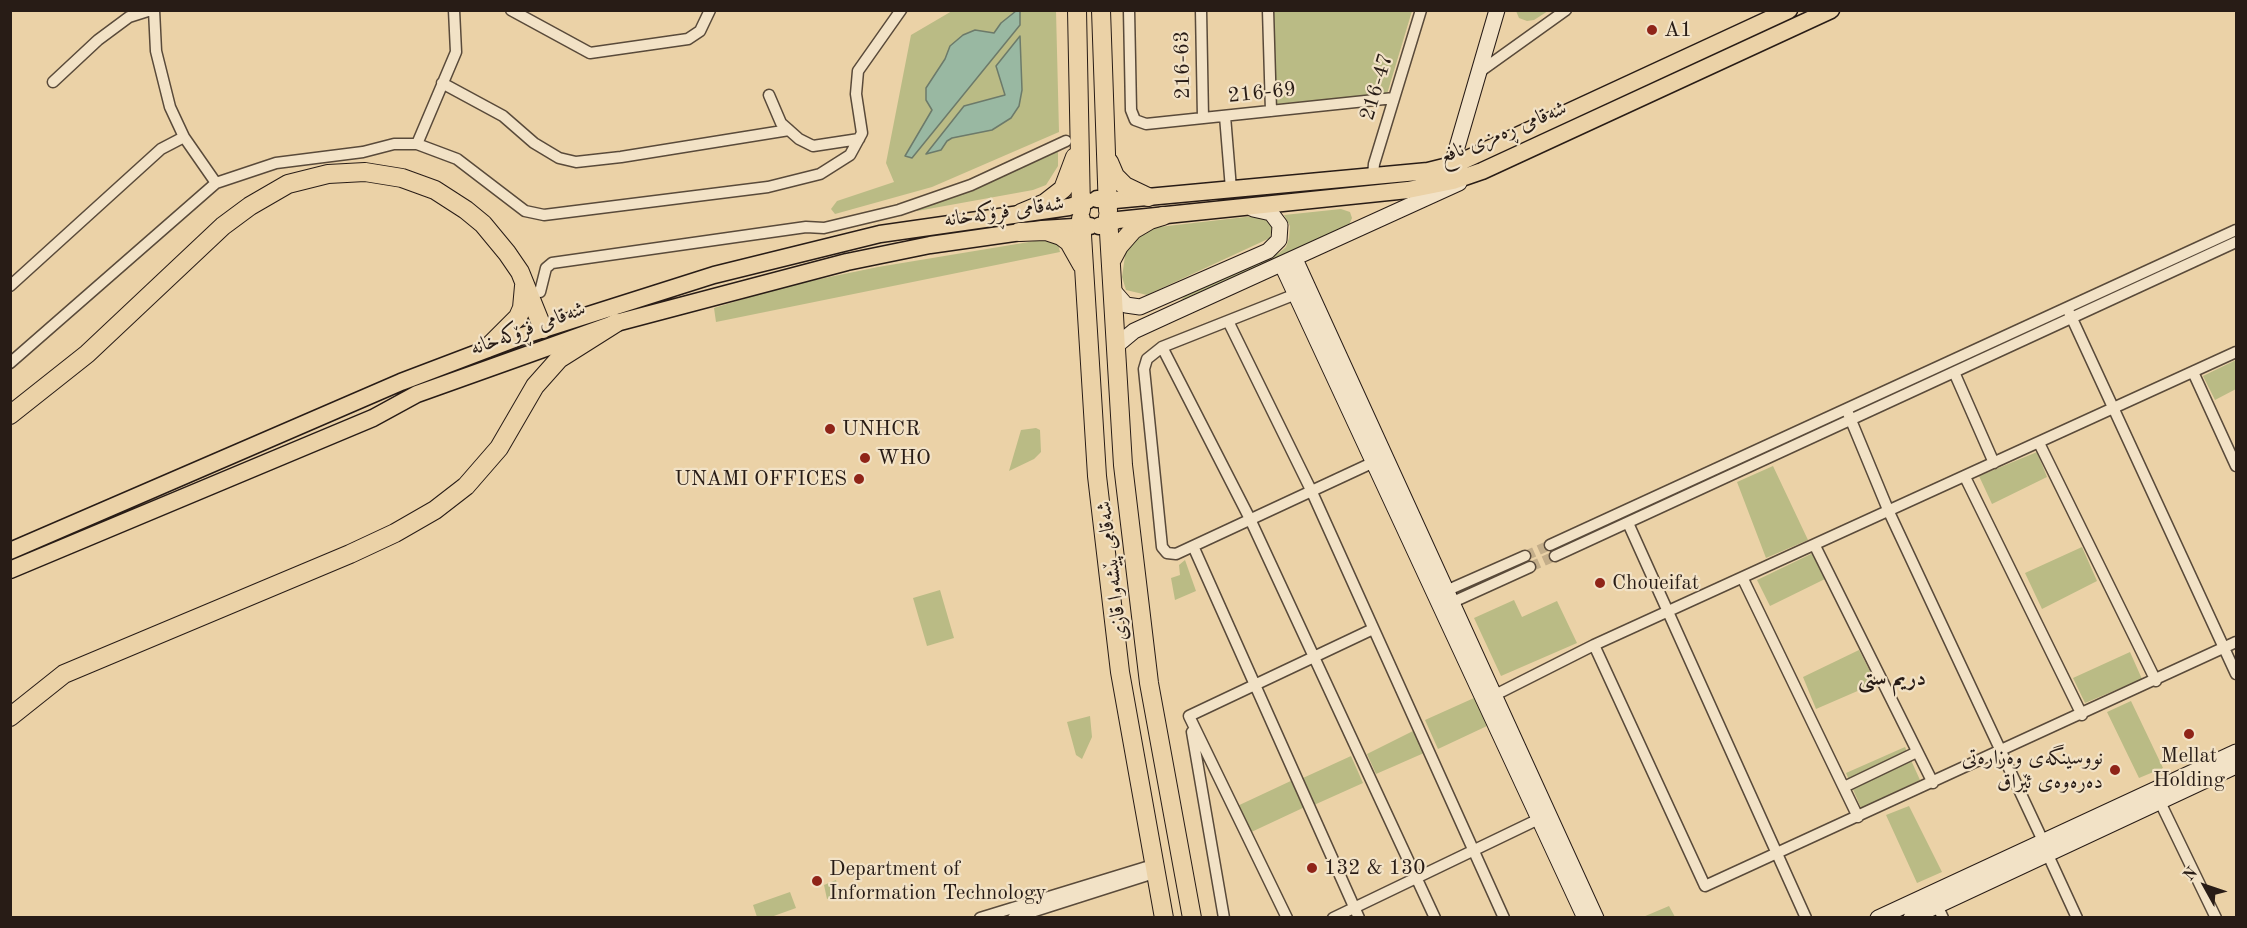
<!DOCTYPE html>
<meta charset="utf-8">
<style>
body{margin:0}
#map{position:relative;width:2247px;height:928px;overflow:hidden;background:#ebd2a7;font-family:"Old Standard TT",serif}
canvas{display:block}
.frame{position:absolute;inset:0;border:12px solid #281c16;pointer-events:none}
.north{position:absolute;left:2175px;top:856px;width:60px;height:60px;-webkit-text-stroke:4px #f2e2c6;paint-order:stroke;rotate:310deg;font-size:16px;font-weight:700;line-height:24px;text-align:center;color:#281c16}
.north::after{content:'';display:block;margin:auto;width:21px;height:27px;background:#281c16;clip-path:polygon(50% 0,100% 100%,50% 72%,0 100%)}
</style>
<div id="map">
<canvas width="2247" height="928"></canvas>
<div class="frame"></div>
<div class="north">N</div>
</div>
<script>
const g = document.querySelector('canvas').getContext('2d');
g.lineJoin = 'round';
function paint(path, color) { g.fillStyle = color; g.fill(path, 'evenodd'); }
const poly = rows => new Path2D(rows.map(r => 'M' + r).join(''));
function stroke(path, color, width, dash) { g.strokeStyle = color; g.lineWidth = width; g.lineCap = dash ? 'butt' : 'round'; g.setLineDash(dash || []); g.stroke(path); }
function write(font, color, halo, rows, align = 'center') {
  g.font = font + ' "Old Standard TT",Amiri,serif'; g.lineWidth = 4.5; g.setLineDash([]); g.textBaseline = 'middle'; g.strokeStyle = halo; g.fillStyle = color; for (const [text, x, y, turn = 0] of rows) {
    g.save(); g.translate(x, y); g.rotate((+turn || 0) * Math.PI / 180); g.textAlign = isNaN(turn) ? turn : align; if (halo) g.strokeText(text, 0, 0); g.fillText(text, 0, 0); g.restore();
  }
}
paint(poly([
 [952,11,1056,11,1059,132,932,187,835,214,831,209,837,201,894,182,886,163,911,35],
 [1273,11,1412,11,1387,94,1277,104],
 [1516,11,1548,11,1534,20,1527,21,1519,18],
 [1058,148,1058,166,1046,185,1033,190,917,211,918,205],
 [1341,209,1350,212,1352,218,1349,225,1178,303,1186,295,1279,253,1286,247,1289,238,1290,226,1284,215],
 [1263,215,1272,226,1270,238,1147,295,1126,290,1122,277,1127,242,1150,228],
 [1041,240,1058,244,1060,252,716,322,714,308,786,286,878,267],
 [2236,360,2236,389,2215,400,2203,376],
 [1036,428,1040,430,1041,452,1034,459,1009,471,1021,430],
 [2037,452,2047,477,1992,504,1979,476],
 [1773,466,1808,540,1766,558,1737,482],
 [2082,547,2097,581,2042,609,2025,573],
 [1811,554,1815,555,1825,579,1770,606,1757,580],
 [1185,560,1196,591,1175,600,1171,578,1180,575,1179,565],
 [940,590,954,638,927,646,913,598],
 [1514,600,1522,617,1557,601,1577,643,1501,676,1474,618],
 [1859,650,1876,683,1816,709,1803,677],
 [2130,652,2142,679,2085,703,2073,678],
 [1474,698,1487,726,1438,749,1425,720],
 [2131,701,2163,768,2139,778,2107,712],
 [1090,716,1092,737,1082,759,1076,755,1067,722],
 [1413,731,1424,753,1376,774,1367,754],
 [1905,747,1920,780,1861,808,1846,773],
 [1351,756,1363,783,1314,805,1303,778],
 [1295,779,1307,806,1245,835,1233,808],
 [1909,806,1942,872,1917,883,1886,815],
 [836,880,840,894,827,899,824,885],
 [790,892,796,908,771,917,757,917,753,905],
 [1669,906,1675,917,1643,917]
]), '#babb85');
const water = poly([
 [1016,11,1020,11,1020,25,912,158,905,156,932,110,926,100,926,88,945,59,950,46,963,35,975,30,994,33,1001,23,1016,11],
 [1020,36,1022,90,1019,106,1011,118,992,130,952,138,947,141,941,150,926,154,964,106,1005,95,996,66,1020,36]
]);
paint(water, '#99b8a2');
stroke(water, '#6c7a6a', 1.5);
stroke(poly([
 [1525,556,1550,545],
 [1530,567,1555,556]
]), '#c4ae8a', 10, [10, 5]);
const street = poly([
 [154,10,156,51,170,107,184,137,216,183],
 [511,10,590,53,688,39,700,31,710,10],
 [1129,10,1131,110,1135,120,1146,124,1394,98],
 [1201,10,1203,118],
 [1268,10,1271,111],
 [1478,73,1566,10],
 [53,82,98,40,129,17,151,10],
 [442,83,503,116,534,143,559,158,576,162,621,157,789,130],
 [769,95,781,123,799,139,813,146,859,139],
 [1225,116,1231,189],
 [417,144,456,52,454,10],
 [1373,176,1374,164,1421,10],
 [10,286,161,149,184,137],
 [540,292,546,268,552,263,806,227,824,228,899,210,971,185,1066,141],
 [1301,292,1162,347,1147,359,1144,369,1162,547,1167,553,1176,554,1374,462],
 [2069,312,2236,674],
 [1228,321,1311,490,1504,918],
 [1162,347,1250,519,1435,918],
 [10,363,216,183,276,163,363,152,394,144,417,144,457,159,525,211,544,215,768,187,820,174,850,155,862,133,856,94,858,71,901,10],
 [1954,372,1994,463],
 [2193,372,2236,466],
 [1848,413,1889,512,2043,841],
 [2039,443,2156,681],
 [1965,477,2082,715],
 [1628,523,1806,918],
 [1550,545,2236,230],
 [1193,546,1359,918],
 [1815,546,1933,783],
 [1555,556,2236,242],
 [1743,579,1858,817],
 [1448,590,1525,556],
 [1453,602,1530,567],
 [1594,645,1705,886,2236,642],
 [1495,695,1594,645,2236,352],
 [1189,716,1287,918],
 [1189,716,1373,629],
 [1192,732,1224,918],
 [1844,787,1917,752],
 [2160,802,2216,918],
 [2048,855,2077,918],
 [1937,905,1943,918],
 [980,918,1153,865],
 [1013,918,1154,873],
 [1333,918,1543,817]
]);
const secondary = poly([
 [1456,164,1455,154,1497,10],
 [1295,259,1596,918],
 [1282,265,1585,918],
 [1112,289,1126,305,1140,307,1268,251,1279,240,1280,225,1271,213,1253,209],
 [1116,346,1134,331,1171,314,1459,183],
 [1878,918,2236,752],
 [1911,918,2236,766]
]);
const primary = poly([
 [1097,199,1115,200,1428,171,1456,164,1789,10],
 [1099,226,1118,220,1408,190,1453,181,1482,171,1831,10],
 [10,551,401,382,522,336,714,275,880,234,1069,207,1087,201],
 [10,570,373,418,417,394,616,323,847,262,930,245,1042,229,1090,226]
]);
const highway = poly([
 [1077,10,1081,210],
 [1101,10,1108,211],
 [1109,162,1115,176,1125,186,1148,197],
 [1021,213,1045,203,1063,189,1075,157],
 [1108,216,1123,465,1149,683,1192,918],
 [1081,219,1097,476,1120,672,1164,918],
 [1019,232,1046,231,1061,236,1069,242,1082,265],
 [1111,261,1119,246,1133,230,1150,220,1163,216],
 [487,348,518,317,522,308,524,286],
 [10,415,87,354,223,226,250,206,288,184,328,174,365,172,402,178,435,190,466,210,483,224,507,253,520,272,543,329],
 [10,717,64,674,350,554,395,533,435,510,466,486,499,448,535,386,559,359,616,323]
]);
stroke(street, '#594a3a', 13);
stroke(secondary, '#281c16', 17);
stroke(primary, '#281c16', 19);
stroke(highway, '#281c16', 20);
stroke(street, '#f2e2c6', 10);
stroke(secondary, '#f2e2c6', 15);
stroke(primary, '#ebd2a7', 16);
stroke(highway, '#ebd2a7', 18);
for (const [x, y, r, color] of [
 [1652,30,6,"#8f2418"],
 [830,429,6,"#8f2418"],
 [865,458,6,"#8f2418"],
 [859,479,6,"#8f2418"],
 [1600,583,6,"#8f2418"],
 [2189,734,6,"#8f2418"],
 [2115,770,6,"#8f2418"],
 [1312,868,6,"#8f2418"],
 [817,881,6,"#8f2418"]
]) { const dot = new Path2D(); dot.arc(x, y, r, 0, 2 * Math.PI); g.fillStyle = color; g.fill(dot); stroke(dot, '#f2e2c6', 2); }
write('21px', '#281c16', '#f2e2c6', [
 ["A1",1664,30],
 ["UNHCR",842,429],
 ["WHO",877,458],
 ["UNAMI OFFICES",847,479,"right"],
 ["Choueifat",1612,583],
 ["Mellat",2189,756,"center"],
 ["Holding",2189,780,"center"],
 ["نووسینگەی وەزارەتی",2103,758,"right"],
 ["دەرەوەی ئێراق",2103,782,"right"],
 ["132 & 130",1324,868],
 ["Department of",829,869],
 ["Information Technology",829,893]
], 'left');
write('21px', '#281c16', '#f2e2c6', [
 ["216-63",1183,65,-91],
 ["216-47",1377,87,-73],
 ["216-69",1262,93,-6],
 ["شەقامی ڕەمزی نافع",1503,133,-22],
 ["شەقامی فڕۆکەخانە",1004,212,-8],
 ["شەقامی فڕۆکەخانە",528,329,-20],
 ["شەقامی پێشەوا قازی",1113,571,-97]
]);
write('bold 22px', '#281c16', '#f2e2c6', [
 ["دریم ستی",1892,679]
]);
</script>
